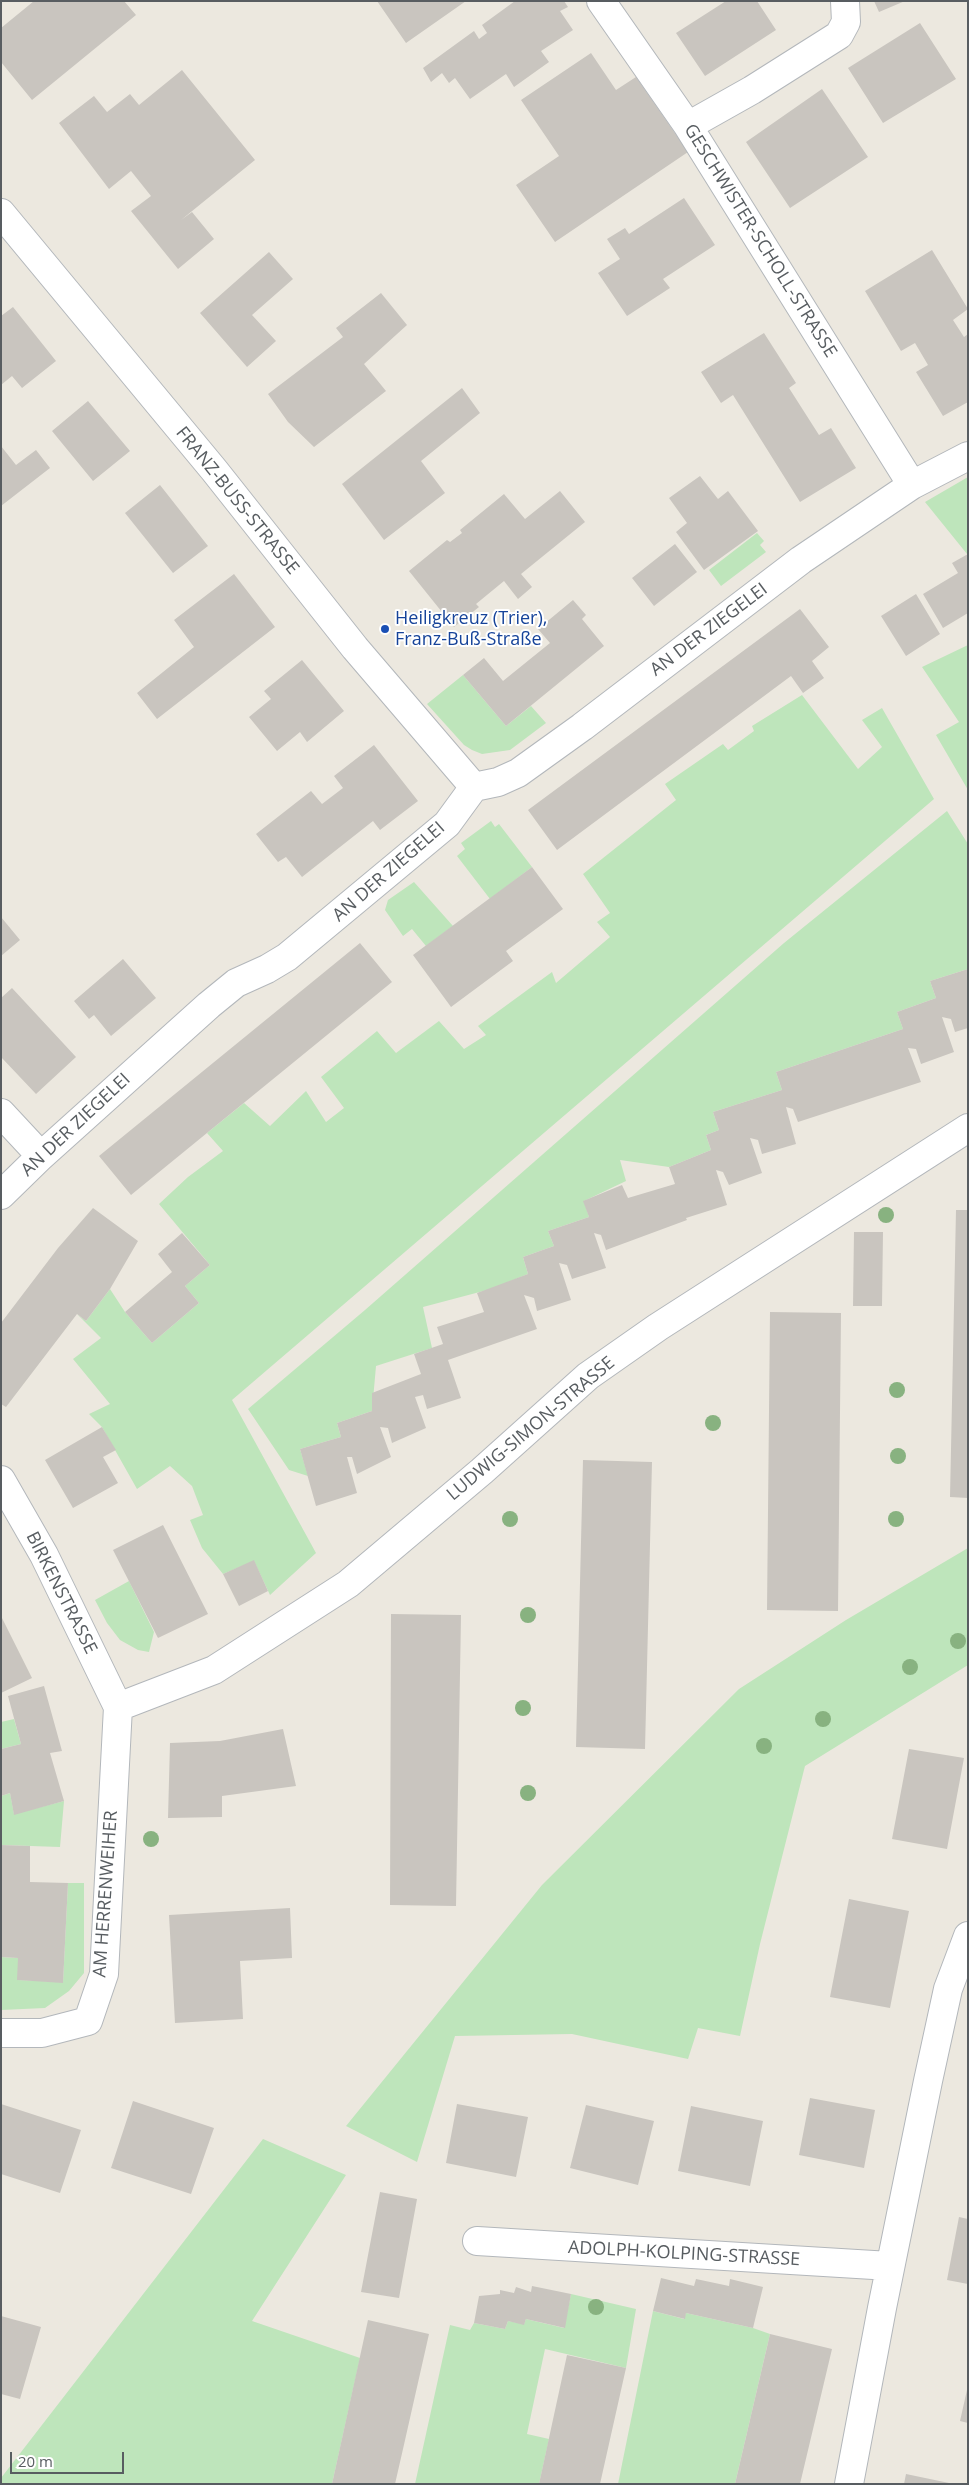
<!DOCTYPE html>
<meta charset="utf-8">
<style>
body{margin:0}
#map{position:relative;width:969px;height:2485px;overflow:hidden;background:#ece8df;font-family:"Open Sans",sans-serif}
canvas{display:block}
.frame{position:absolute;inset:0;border:2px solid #585d61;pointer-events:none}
.scale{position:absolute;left:10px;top:2452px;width:114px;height:22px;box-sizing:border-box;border:2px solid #585d61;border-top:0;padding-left:6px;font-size:15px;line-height:18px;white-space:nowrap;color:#585d61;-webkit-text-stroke:4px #fff;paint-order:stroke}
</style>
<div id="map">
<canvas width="969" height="2485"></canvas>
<div class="frame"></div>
<div class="scale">20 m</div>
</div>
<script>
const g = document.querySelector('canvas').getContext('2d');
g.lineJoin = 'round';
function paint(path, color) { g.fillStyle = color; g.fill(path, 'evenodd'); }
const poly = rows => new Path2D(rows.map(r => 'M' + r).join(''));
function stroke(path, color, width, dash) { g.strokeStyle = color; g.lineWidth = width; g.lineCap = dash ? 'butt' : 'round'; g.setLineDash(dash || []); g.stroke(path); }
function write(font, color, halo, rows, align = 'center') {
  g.font = font + ' "Open Sans",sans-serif'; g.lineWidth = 4; g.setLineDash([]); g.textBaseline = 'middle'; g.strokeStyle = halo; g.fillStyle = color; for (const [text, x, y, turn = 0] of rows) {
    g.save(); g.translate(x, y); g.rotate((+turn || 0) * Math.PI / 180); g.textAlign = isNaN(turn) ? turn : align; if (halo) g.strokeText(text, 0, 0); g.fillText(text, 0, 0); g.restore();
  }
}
paint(poly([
 [968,477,968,554,967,554,925,502],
 [757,533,764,541,760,545,766,552,721,586,709,570],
 [968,645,968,790,936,735,959,722,922,667],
 [463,675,506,726,531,706,546,723,510,750,482,754,472,750,464,745,427,704],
 [802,695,858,769,882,747,862,720,882,708,934,799,232,1400,316,1553,270,1595,254,1561,223,1574,202,1548,190,1520,203,1515,192,1486,170,1466,137,1489,102,1427,89,1414,110,1404,73,1359,101,1338,77,1314,86,1321,110,1289,125,1312,152,1343,199,1303,185,1286,210,1265,159,1204,188,1177,223,1151,207,1133,244,1103,270,1126,306,1091,326,1122,344,1108,321,1077,377,1031,396,1053,439,1021,464,1049,486,1035,478,1026,552,972,556,983,610,937,597,922,610,913,583,874,676,800,665,784,723,744,728,750,754,731,752,726],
 [947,811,968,844,968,969,930,981,936,998,897,1012,903,1029,776,1072,782,1090,713,1112,719,1130,706,1135,711,1150,669,1167,620,1160,626,1181,584,1201,589,1217,548,1231,554,1246,523,1257,528,1274,491,1289,423,1307,432,1348,376,1366,372,1411,337,1423,341,1437,300,1449,308,1476,289,1470,248,1409,365,1310,784,943],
 [491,821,495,827,499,824,532,867,490,899,457,856,465,849,461,843],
 [414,882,453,926,426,946,412,929,403,936,385,910,388,900],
 [968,1548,968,1665,805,1766,760,1944,740,2036,698,2028,688,2059,572,2034,455,2036,417,2162,346,2126,542,1885,739,1689,846,1620],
 [129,1581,154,1632,149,1652,138,1650,120,1640,107,1623,95,1600],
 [14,1719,21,1744,1,1749,1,1722],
 [10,1793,14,1814,64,1801,60,1847,1,1845,1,1796],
 [68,1883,84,1883,84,1973,69,1991,45,2008,1,2010,1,1957,18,1958,18,1980,63,1982],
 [263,2139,346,2175,252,2321,360,2358,332,2484,1,2484,1,2478],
 [571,2294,636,2309,626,2368,545,2349,527,2434,549,2439,539,2484,415,2484,450,2325,470,2330,474,2323,505,2329,508,2321,524,2324,526,2319,564,2328],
 [653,2311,684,2319,686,2313,753,2328,770,2334,735,2484,618,2484]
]), '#bee5bb');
paint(poly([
 [34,1,124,1,136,15,32,100,1,62,1,28],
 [377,1,466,1,406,43],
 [515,1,564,1,568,7,560,11,573,30,541,51,549,62,514,87,506,74,470,99,455,78,449,83,442,73,431,82,423,68,474,31,479,39,487,33,482,25],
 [726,1,757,1,776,30,705,76,676,33],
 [874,1,905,1,879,12],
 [920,23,956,79,883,123,848,68],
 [591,53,616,90,636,77,688,152,555,242,516,185,559,156,521,100],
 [182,70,255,160,181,220,192,212,214,239,178,269,131,211,151,196,131,171,109,189,59,123,94,96,107,112,130,94,139,105],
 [822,89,868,157,790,208,746,142],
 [684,198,715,245,663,279,670,288,627,316,598,273,620,259,607,239,625,228,629,234],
 [932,250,968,309,953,320,964,337,968,334,968,402,943,416,916,372,928,365,915,343,901,351,865,291],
 [269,252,293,279,252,315,276,341,247,367,200,313],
 [381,293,407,325,364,364,386,391,314,447,288,422,268,394,343,337,336,328],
 [13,307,56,361,22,388,12,376,1,385,1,316],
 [764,333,796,383,789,388,819,435,831,428,856,468,800,502,733,395,721,403,701,372],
 [462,388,480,413,421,461,445,493,384,540,342,484],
 [88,401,130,451,93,481,52,431],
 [1,446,16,465,36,450,50,468,1,506],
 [700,476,718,499,728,491,758,531,704,570,676,532,687,523,669,498],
 [160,485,208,546,173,573,125,513],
 [560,491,585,522,521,574,532,587,518,599,504,581,476,604,479,607,454,627,409,571,447,540,450,542,462,533,460,530,504,494,525,519],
 [675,544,697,572,654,606,632,578],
 [968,554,968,613,943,628,923,594,958,573,952,563],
 [234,574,275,627,157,719,137,693,194,647,174,620],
 [916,594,940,634,906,656,881,616],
 [573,600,586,615,582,619,604,646,506,726,463,675,484,658,503,681,550,643,538,629],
 [800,609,829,647,812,661,824,678,803,693,791,676,557,850,528,810],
 [302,660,344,711,307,742,300,732,277,751,249,717,271,699,264,691],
 [374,745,418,801,380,830,373,821,302,877,286,857,278,862,256,834,311,791,322,804,343,788,334,776],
 [532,867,563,909,506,951,513,961,451,1007,413,955],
 [1,917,20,940,1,956],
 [360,943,392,982,131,1195,99,1156],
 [123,959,156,998,111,1036,94,1015,89,1019,74,1001],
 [968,969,968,1028,955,1032,951,1019,942,1017,954,1052,921,1064,916,1049,908,1048,921,1082,798,1122,793,1109,786,1107,796,1144,762,1154,758,1140,750,1138,762,1173,729,1185,723,1172,716,1170,727,1205,686,1218,687,1220,606,1250,601,1235,594,1233,606,1268,572,1279,567,1265,559,1263,571,1300,537,1311,534,1298,524,1295,537,1329,448,1360,461,1398,427,1409,423,1395,415,1397,426,1428,392,1443,388,1428,380,1427,391,1457,357,1474,352,1457,347,1457,357,1493,316,1506,300,1449,341,1437,337,1423,372,1411,372,1393,421,1374,414,1354,443,1344,437,1327,484,1312,477,1293,528,1274,523,1257,554,1246,548,1231,589,1217,583,1201,622,1185,628,1198,675,1184,669,1167,711,1150,706,1135,719,1130,713,1112,782,1090,776,1072,903,1029,897,1012,936,998,930,981],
 [12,988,76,1057,36,1094,1,1057,1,998],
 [93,1208,138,1241,110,1289,86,1321,77,1314,6,1407,1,1404,1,1323,58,1248],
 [956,1210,968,1210,968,1498,950,1497],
 [854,1232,883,1232,882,1306,853,1306],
 [182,1233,210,1265,185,1286,199,1303,152,1343,125,1312,172,1272,158,1254],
 [770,1312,841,1313,838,1611,767,1610],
 [102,1427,116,1450,103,1457,118,1483,73,1508,45,1460],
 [583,1460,652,1462,645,1749,576,1747],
 [163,1525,208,1614,158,1638,113,1550],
 [254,1560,268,1591,239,1606,223,1574],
 [391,1614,461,1615,456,1906,390,1905],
 [1,1616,32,1678,1,1693],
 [44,1686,62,1751,50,1753,64,1801,14,1815,10,1793,1,1796,1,1749,21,1744,8,1696],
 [283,1729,296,1786,222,1796,222,1817,168,1818,170,1743,220,1741],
 [909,1749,964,1758,947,1849,892,1839],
 [1,1845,30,1846,30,1882,68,1883,63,1983,17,1980,18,1958,1,1957],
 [849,1899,909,1911,890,2008,830,1997],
 [290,1908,292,1958,240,1961,243,2019,175,2023,169,1915],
 [810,2098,875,2110,864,2168,799,2155],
 [133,2101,214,2128,191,2194,111,2168],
 [1,2104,81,2130,60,2193,1,2174],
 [457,2104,528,2117,516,2177,446,2163],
 [586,2105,654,2121,638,2185,570,2168],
 [691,2106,763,2121,750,2186,678,2171],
 [380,2192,417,2199,399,2298,361,2292],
 [959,2217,968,2219,968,2284,947,2280],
 [661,2278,694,2286,696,2279,729,2286,730,2279,763,2287,753,2328,686,2313,685,2319,653,2311],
 [532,2286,571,2294,565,2328,526,2319,524,2325,508,2321,505,2329,474,2323,479,2296,500,2294,500,2290,514,2293,516,2287,531,2292],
 [1,2316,41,2327,20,2399,1,2394],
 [368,2320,429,2334,403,2449,395,2484,332,2484],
 [770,2334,832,2349,800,2484,735,2484],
 [567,2355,626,2368,600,2484,539,2484],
 [967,2390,968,2390,968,2423,960,2421],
 [906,2474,949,2483,949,2484,904,2484]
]), '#c9c5bf');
const minor = poly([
 [601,1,688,126,912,485],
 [688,126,752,90,839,35,846,22,845,1],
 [1,213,214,470,355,648,474,787],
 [1,1113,41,1156],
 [1,1195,41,1156,209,1005,236,983,267,969,287,957,447,824,474,787,498,782,518,773,582,727,801,560,912,485,968,456],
 [1,1480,44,1555,118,1707,104,1974,88,2021,42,2033,1,2033],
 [118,1707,214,1670,348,1584,482,1471,588,1376,658,1327,968,1128],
 [477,2241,890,2266],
 [849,2484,882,2308,928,2081,948,1989,968,1936]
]);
stroke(minor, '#b3b7bb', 30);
stroke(minor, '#fff', 28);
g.fillStyle = '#88b280';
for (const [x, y] of [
 [886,1215],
 [897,1390],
 [713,1423],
 [898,1456],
 [510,1519],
 [896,1519],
 [528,1615],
 [958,1641],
 [910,1667],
 [523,1708],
 [823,1719],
 [764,1746],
 [528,1793],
 [151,1839],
 [596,2307]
]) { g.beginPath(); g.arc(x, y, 8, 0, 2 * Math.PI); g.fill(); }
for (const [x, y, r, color] of [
 [385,629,5,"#1a4fb4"]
]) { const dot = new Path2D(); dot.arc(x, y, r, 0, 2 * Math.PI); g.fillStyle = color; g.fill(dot); stroke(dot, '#fff', 2); }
write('18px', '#585d61', '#fff', [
 ["GESCHWISTER-SCHOLL-STRASSE",760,241,58],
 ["FRANZ-BUSS-STRASSE",237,501,51],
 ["AN DER ZIEGELEI",709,630,-37],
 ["AN DER ZIEGELEI",389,872,-41],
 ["AN DER ZIEGELEI",76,1125,-43],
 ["LUDWIG-SIMON-STRASSE",531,1429,-40],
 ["BIRKENSTRASSE",61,1593,63],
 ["AM HERRENWEIHER",106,1894,-86],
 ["ADOLPH-KOLPING-STRASSE",684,2254,3]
]);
write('18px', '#164399', '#fff', [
 ["Heiligkreuz (Trier),",395,619],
 ["Franz-Buß-Straße",395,640]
], 'left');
</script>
